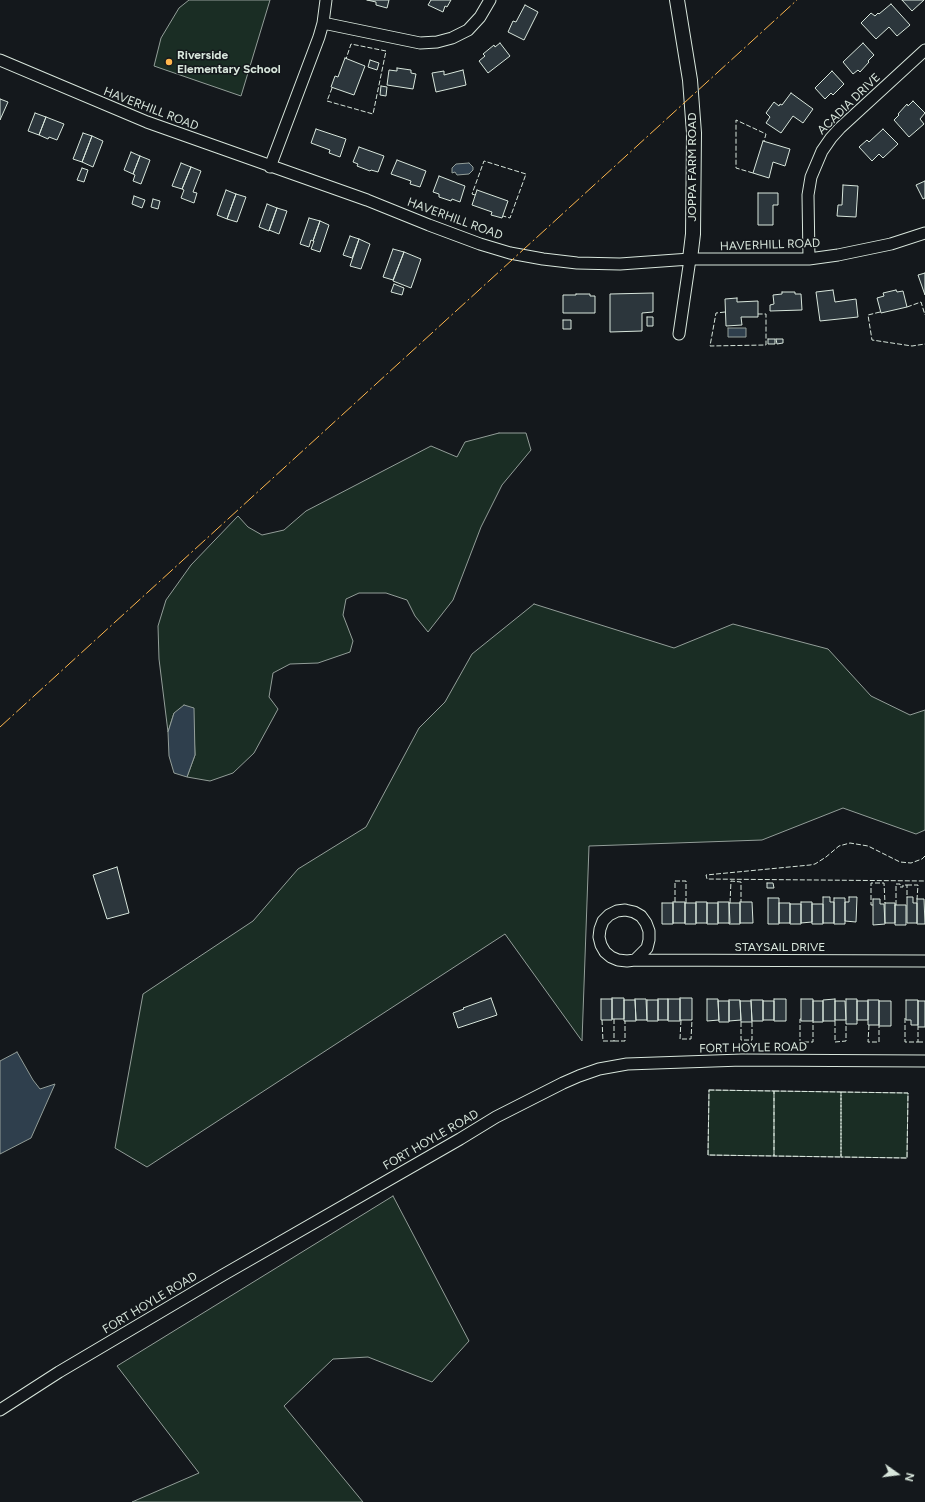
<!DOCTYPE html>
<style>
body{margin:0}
#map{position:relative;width:925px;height:1502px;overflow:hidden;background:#14181c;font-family:Figtree,sans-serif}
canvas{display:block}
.north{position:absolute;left:877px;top:1454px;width:40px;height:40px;-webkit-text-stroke:3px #14181c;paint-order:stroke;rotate:104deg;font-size:11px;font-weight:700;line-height:16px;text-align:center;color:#d8e6dc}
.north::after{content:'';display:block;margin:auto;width:14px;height:18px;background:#d8e6dc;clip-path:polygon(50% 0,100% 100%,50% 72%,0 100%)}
</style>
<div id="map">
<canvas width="925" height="1502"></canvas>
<div class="north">N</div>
</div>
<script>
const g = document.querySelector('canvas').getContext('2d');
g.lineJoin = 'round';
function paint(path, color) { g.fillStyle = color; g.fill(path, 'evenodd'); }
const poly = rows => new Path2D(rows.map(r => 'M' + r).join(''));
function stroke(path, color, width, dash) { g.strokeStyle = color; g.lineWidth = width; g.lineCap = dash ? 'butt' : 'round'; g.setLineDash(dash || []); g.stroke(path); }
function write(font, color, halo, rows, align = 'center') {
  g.font = font + ' Figtree,sans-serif'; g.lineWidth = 3; g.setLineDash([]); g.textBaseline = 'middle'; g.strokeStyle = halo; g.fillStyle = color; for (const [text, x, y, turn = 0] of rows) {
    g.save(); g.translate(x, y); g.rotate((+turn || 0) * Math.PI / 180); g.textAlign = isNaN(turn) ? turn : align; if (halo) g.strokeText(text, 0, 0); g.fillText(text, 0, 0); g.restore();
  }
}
const green = poly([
 [189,0,270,0,241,96,154,66,161,38,179,8,189,0],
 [499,433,526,433,531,450,502,485,481,527,453,600,428,632,415,616,407,600,386,593,359,593,346,599,343,615,353,641,350,652,318,663,290,664,273,673,269,697,278,709,254,753,233,773,210,781,187,777,195,755,194,733,174,713,168,732,159,659,158,626,166,600,191,565,238,516,248,527,262,535,284,530,306,511,431,446,457,457,465,442,499,433],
 [534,604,674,648,733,624,828,649,871,696,910,715,925,710,925,830,916,834,843,808,762,840,589,846,582,1041,505,934,147,1167,115,1148,143,994,253,921,298,869,366,827,419,728,445,702,472,654,534,604],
 [709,1090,908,1093,907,1158,708,1155,709,1090],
 [393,1196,469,1341,432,1382,368,1357,333,1359,284,1406,363,1502,132,1502,199,1473,117,1366,393,1196]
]);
paint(green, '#1a2d24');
stroke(green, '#939e99', 1);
const water = poly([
 [469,163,473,167,473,170,469,174,457,175,455,172,452,173,452,168,456,164,469,163],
 [728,328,746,328,746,337,728,337,728,328],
 [184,705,194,708,195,755,187,777,174,773,169,756,168,732,174,713,184,705],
 [17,1052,33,1080,40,1089,55,1084,31,1138,0,1154,0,1061,17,1052]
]);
paint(water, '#2f3f4d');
stroke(water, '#939e99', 1);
const building = poly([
 [367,0,389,0,387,8,376,5,376,2,367,0],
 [431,0,451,0,447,7,445,6,443,12,428,5,431,0],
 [902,0,924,0,912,11,902,0],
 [891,4,910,25,897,36,889,27,876,39,861,23,871,13,875,16,878,13,879,14,891,4],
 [525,5,538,12,524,40,508,32,513,21,516,22,525,5],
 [500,43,510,56,488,73,479,61,485,56,483,54,494,45,495,47,500,43],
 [863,43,874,55,868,61,869,62,860,72,858,70,853,74,843,62,863,43],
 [345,58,365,66,354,95,331,87,335,76,338,77,345,58],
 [370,60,379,63,377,70,368,67,370,60],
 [397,68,411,70,411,73,416,74,413,89,387,85,389,70,397,71,397,68],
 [463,70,466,85,436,92,432,73,444,71,444,75,463,70],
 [832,71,844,84,833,95,831,93,825,99,815,88,832,71],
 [381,86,387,87,386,96,380,95,381,86],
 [791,93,813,109,803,123,793,116,781,133,766,123,770,117,766,113,774,102,779,106,780,104,782,105,791,93],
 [0,99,8,102,0,120,0,99],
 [913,101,925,113,920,119,924,124,909,137,894,120,899,115,898,114,907,104,908,106,913,101],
 [35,113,46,117,39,135,28,131,35,113],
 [46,117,64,124,57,140,49,137,48,139,39,135,46,117],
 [316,129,346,139,340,157,329,153,330,150,311,143,316,129],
 [883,129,898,144,883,158,879,154,872,161,859,147,867,140,869,142,883,129],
 [83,133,92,136,82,162,73,159,83,133],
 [92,136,103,141,93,167,82,162,92,136],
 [763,141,790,149,785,166,773,162,769,178,753,173,763,141],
 [359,147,384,156,378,172,371,170,370,171,357,166,358,164,353,162,359,147],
 [131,152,140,156,133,174,124,170,131,152],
 [140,156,150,160,141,184,133,181,135,175,133,174,140,156],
 [397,160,426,171,420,187,410,184,411,181,391,174,397,160],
 [181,163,191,167,182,189,172,186,181,163],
 [191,167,201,171,193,192,197,193,194,203,181,198,184,190,182,189,191,167],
 [82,168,88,170,84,182,77,180,82,168],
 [439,176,465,186,460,202,452,199,451,201,439,197,439,194,433,192,439,176],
 [925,181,925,198,923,199,916,185,925,181],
 [843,185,858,186,856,217,837,216,838,205,842,205,843,185],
 [226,190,236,194,227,219,217,215,226,190],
 [477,190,508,201,502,218,491,215,492,212,472,205,477,190],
 [758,193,778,193,778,205,773,205,773,225,758,225,758,193],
 [236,194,246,197,237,222,227,219,236,194],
 [134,196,145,200,142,208,132,204,134,196],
 [153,199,160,201,158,209,151,207,153,199],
 [267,204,277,208,269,231,259,227,267,204],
 [277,208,287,211,279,234,269,230,277,208],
 [309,218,320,221,313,241,311,240,309,247,300,244,309,218],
 [320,221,329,225,320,252,311,249,314,241,313,241,320,221],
 [350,236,359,239,352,258,343,255,350,236],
 [359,239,370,244,361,269,350,266,359,239],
 [393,249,404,252,393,280,383,277,393,249],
 [404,252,421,259,411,288,393,281,404,252],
 [925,273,925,295,918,275,925,273],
 [394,284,404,288,402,295,391,292,394,284],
 [833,290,835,302,856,299,858,317,820,321,816,292,833,290],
 [896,290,897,292,903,291,907,307,881,313,877,298,884,296,883,293,896,290],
 [782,292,795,292,795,294,801,294,802,310,770,311,770,305,774,304,773,295,782,294,782,292],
 [653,293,653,312,642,313,642,331,610,332,610,294,653,293],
 [576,294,590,294,590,296,595,296,595,313,563,313,563,295,576,295,576,294],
 [737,298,737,302,758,301,758,317,741,317,742,325,726,326,725,299,737,298],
 [647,317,653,317,653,326,647,326,647,317],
 [563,320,571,320,571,329,563,329,563,320],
 [768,339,775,339,775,344,768,344,768,339],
 [776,339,783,339,783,343,777,344,776,339],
 [117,867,129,913,107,919,93,875,117,867],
 [767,883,773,883,774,888,767,888,767,883],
 [823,897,830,897,830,902,834,902,834,923,823,923,823,897],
 [849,897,857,897,856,922,845,921,845,902,849,902,849,897],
 [907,897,913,897,913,903,917,903,917,923,907,923,907,897],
 [768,898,779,898,779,924,768,924,768,898],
 [834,898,845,898,845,924,834,924,834,898],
 [873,899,880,899,880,904,884,904,885,924,873,925,873,899],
 [917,899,924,899,925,924,917,924,917,899],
 [673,902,685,902,685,923,673,923,673,902],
 [696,902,707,902,707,923,696,923,696,902],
 [718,902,729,902,730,923,718,923,718,902],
 [740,902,752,902,753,923,740,923,740,902],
 [801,902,812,902,812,922,801,923,801,902],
 [662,903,673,903,673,924,662,924,662,903],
 [685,903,696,903,696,924,685,924,685,903],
 [707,903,718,903,718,924,707,924,707,903],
 [729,903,740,903,740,924,729,924,729,903],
 [779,903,790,903,790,923,779,923,779,903],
 [885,903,895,903,895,923,885,923,885,903],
 [790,904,801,904,801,924,790,924,790,904],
 [812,904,823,904,823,924,812,924,812,904],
 [895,905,906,905,906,925,895,925,895,905],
 [491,998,497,1015,458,1028,453,1013,464,1009,463,1008,491,998],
 [612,998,624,998,624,1019,612,1019,612,998],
 [680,998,692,998,692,1020,680,1020,680,998],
 [601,999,612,999,612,1020,601,1020,601,999],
 [635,999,646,999,647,1020,636,1020,635,999],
 [658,999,668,999,668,1020,658,1020,658,999],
 [668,999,680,999,680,1021,668,1021,668,999],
 [707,999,718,999,719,1020,707,1021,707,999],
 [774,999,786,999,786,1021,774,1021,774,999],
 [801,999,813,999,813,1021,801,1021,801,999],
 [835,999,835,1021,823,1021,823,1000,835,999],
 [846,999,857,999,857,1024,846,1024,846,999],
 [624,1000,635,1000,636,1021,624,1021,624,1000],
 [647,1000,658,1000,658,1021,647,1021,647,1000],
 [729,1000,740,1000,741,1020,729,1021,729,1000],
 [751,1000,763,1000,763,1021,752,1021,751,1000],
 [868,1000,879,1000,879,1025,868,1025,868,1000],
 [906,1000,918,1000,918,1025,911,1025,911,1020,906,1020,906,1000],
 [718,1001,729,1001,729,1022,719,1022,718,1001],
 [740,1001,751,1001,752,1022,741,1022,740,1001],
 [763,1001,774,1001,774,1020,763,1020,763,1001],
 [813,1001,823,1001,823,1022,813,1022,813,1001],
 [835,1001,845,1001,846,1020,835,1020,835,1001],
 [857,1001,868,1001,868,1020,857,1020,857,1001],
 [879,1001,891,1001,891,1026,879,1026,879,1001],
 [918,1001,925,1001,925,1027,918,1027,918,1001]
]);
paint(building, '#2c363c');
stroke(building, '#d8e6dc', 1);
const minor = poly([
 [323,23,420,43,437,42,452,38,468,30,480,17,490,0],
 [0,60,147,122,367,200,429,225,480,244,510,253,543,259,577,263,620,264,690,259,809,259,838,255,891,244,925,233],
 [270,167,319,37,323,23,326,0],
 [809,259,808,195,811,177,822,151,831,138,840,128,925,50],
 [679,334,690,259],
 [625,910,634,912,641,916,646,923,649,931,649,940,647,948,635,960,627,961,618,960,611,957,605,952,601,945,599,937,600,929,603,921,609,915,617,911,625,910],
 [635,960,925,961],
 [0,1410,59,1372,223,1275,460,1139,496,1117,563,1083,579,1076,599,1069,627,1064,742,1060,925,1061]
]);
const tertiary = poly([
 [677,0,690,80,694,133,693,234,690,259]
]);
stroke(minor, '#d8e6dc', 13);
stroke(tertiary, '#d8e6dc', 16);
stroke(minor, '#14181c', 11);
stroke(tertiary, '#14181c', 14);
stroke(poly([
 [332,88,327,101,373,114,386,51,351,44,346,59],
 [753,173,736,168,736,120,766,134,764,141],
 [475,195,472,194,484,161,526,174,510,218,503,216],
 [907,307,921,302,925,315],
 [725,312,716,313,710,346,766,345,766,314,758,314],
 [880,312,868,315,872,340,912,346,925,344],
 [925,856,922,859,911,863,900,862,868,846,850,843,839,846,826,857,815,864,810,865,706,875,707,879,925,881],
 [907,885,918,885,917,899],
 [675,902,675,881,686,881,686,903],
 [730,903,731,881,741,882,741,902],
 [873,905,871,905,871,883,884,883,885,903],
 [896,905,896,884,900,884,900,887,903,887,903,885,907,885,907,897],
 [905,1018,905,1042,918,1042,918,1027],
 [801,1019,800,1019,800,1042,813,1042,813,1022],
 [602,1020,603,1041,614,1041,614,1019],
 [681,1020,680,1039,691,1039,692,1020],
 [835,1021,835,1042,846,1041,846,1024],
 [741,1022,741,1040,752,1040,752,1022],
 [869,1025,868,1042,879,1042,879,1026],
 [614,1041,625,1041,625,1021],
 [918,1042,925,1042],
 [709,1090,774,1091,774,1156,708,1155,709,1090],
 [774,1091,841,1092,841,1157,774,1156,774,1091],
 [841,1092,908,1093,907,1158,841,1157,841,1092]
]), '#d8e6dc', 1, [5, 2]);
stroke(poly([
 [0,727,797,0]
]), '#ffb74d', 1, [14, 3, 2, 3]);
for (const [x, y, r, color] of [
 [169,62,4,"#ffb74d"]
]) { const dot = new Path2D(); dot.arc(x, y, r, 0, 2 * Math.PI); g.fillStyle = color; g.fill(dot); stroke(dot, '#14181c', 1.5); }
write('bold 12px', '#d8e6dc', '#14181c', [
 ["Riverside",177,55],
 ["Elementary School",177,69]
], 'left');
write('12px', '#d8e6dc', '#14181c', [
 ["ACADIA DRIVE",849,104,-44],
 ["HAVERHILL ROAD",151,109,21],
 ["JOPPA FARM ROAD",692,167,-90],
 ["HAVERHILL ROAD",455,219,20],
 ["HAVERHILL ROAD",770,245,-2],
 ["STAYSAIL DRIVE",780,947],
 ["FORT HOYLE ROAD",753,1048,-1],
 ["FORT HOYLE ROAD",431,1140,-30],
 ["FORT HOYLE ROAD",150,1303,-31]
]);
</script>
